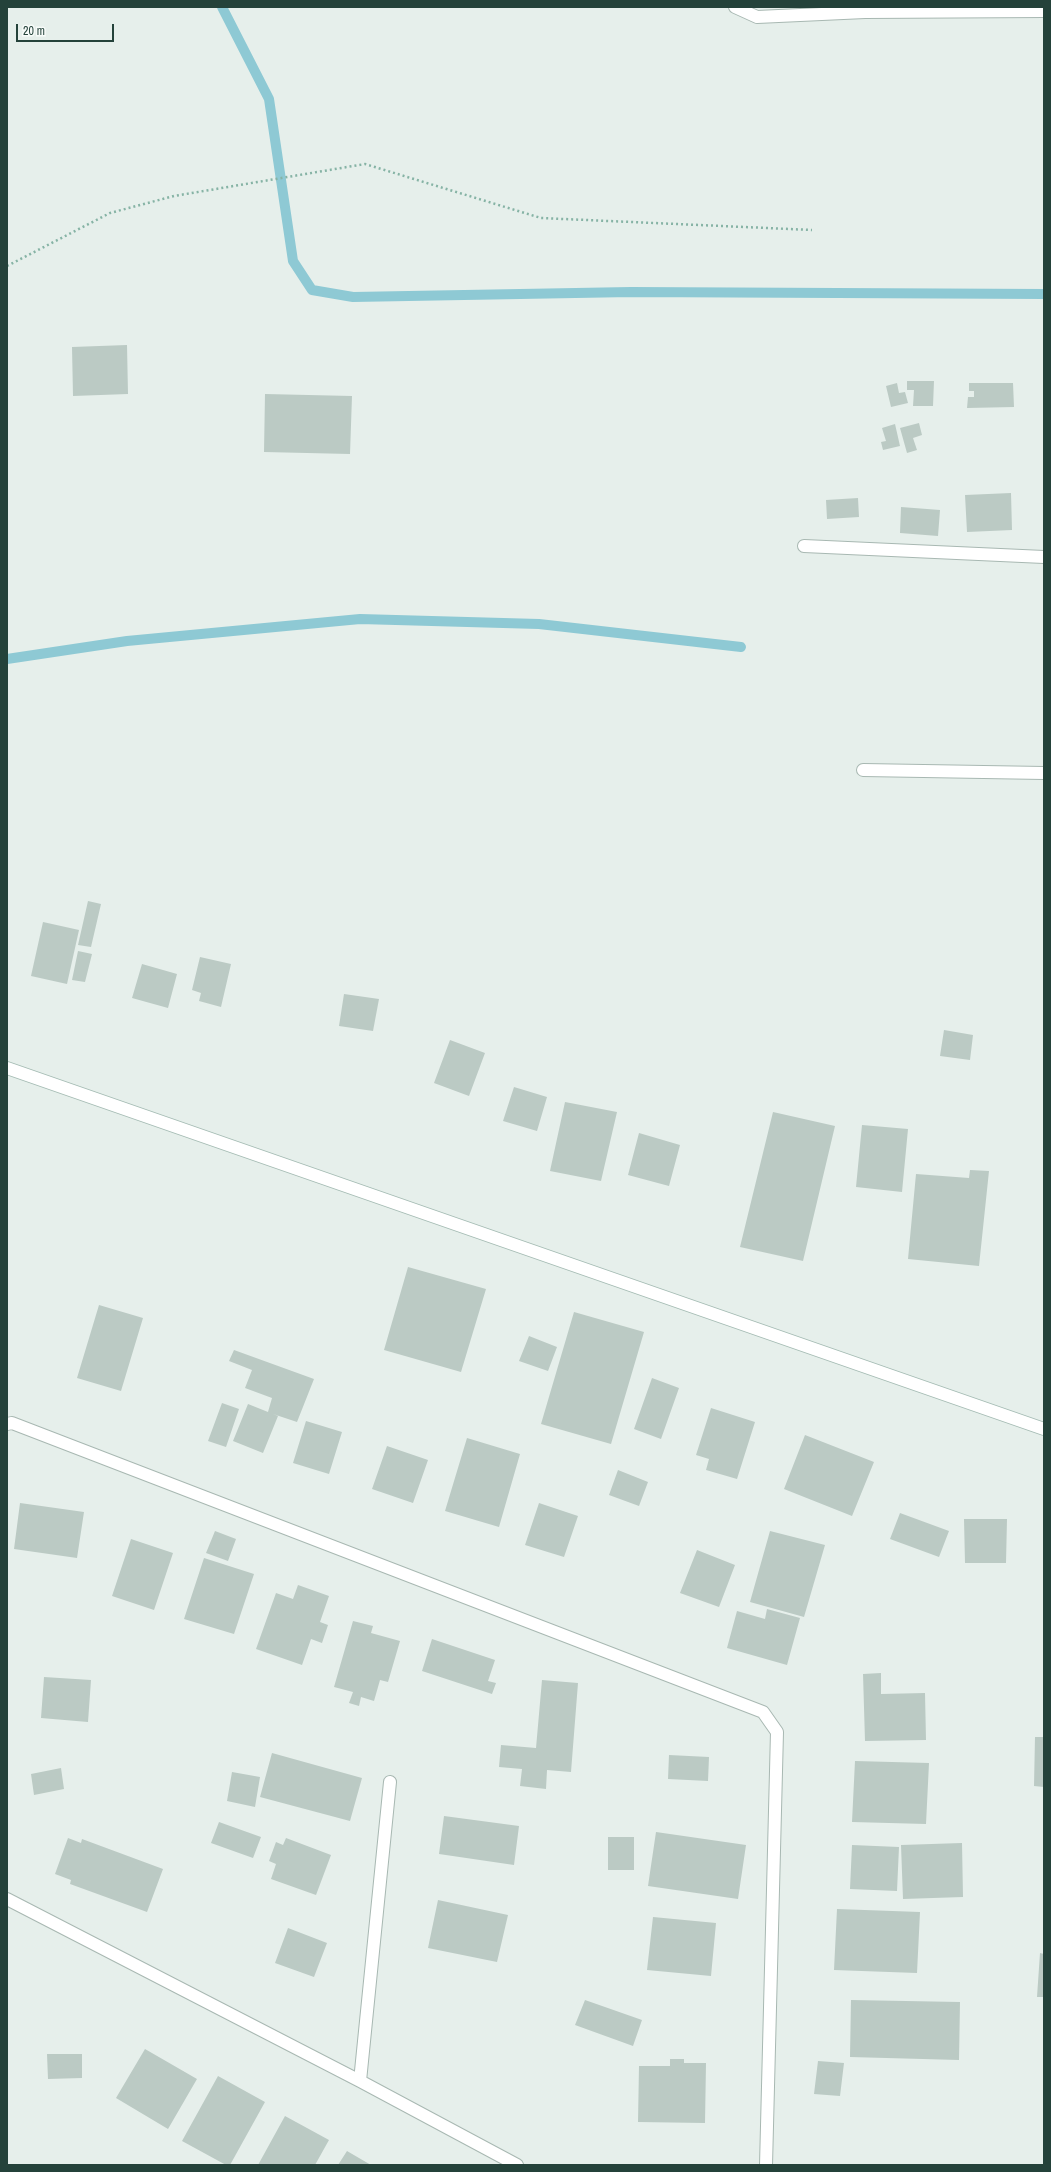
<!DOCTYPE html>
<style>
body{margin:0}
#map{position:relative;width:1051px;height:2172px;overflow:hidden;background:#e6efeb;font-family:"Archivo Narrow",sans-serif}
canvas{display:block}
.frame{position:absolute;inset:0;border:8px solid #24423a;pointer-events:none}
.scale{position:absolute;left:16px;top:24px;width:98px;height:18px;box-sizing:border-box;border:2px solid #24423a;border-top:0;padding-left:5px;font-size:12px;line-height:14px;white-space:nowrap;color:#24423a;-webkit-text-stroke:3px #f7fbf9;paint-order:stroke}
</style>
<div id="map">
<canvas width="1051" height="2172"></canvas>
<div class="frame"></div>
<div class="scale">20 m</div>
</div>
<script>
const g = document.querySelector('canvas').getContext('2d');
g.lineJoin = 'round';
const poly = rows => new Path2D(rows.map(r => 'M' + r).join(''));
function stroke(path, color, width, dash) { g.strokeStyle = color; g.lineWidth = width; g.lineCap = dash ? 'butt' : 'round'; g.setLineDash(dash || []); g.stroke(path); }
function paint(path, color) { g.fillStyle = color; g.fill(path, 'evenodd'); }
stroke(poly([
 [222,7,269,99,293,261,312,290,353,297,631,292,1044,294],
 [7,659,127,641,360,619,539,624,741,647]
]), '#8ec9d4', 10);
paint(poly([
 [127,345,128,394,73,396,72,347],
 [907,381,934,381,933,406,913,406,914,390,907,390],
 [897,383,899,393,905,392,908,403,891,407,886,386],
 [969,383,1013,383,1014,407,967,408,968,397,974,397,974,391,969,391],
 [265,394,352,396,350,454,264,452],
 [919,423,922,435,913,438,917,450,907,453,900,428],
 [895,424,900,446,883,450,881,442,886,441,882,428],
 [1011,493,1012,530,967,532,965,495],
 [858,498,859,517,827,519,826,500],
 [901,507,940,510,938,536,900,533],
 [88,901,101,904,91,947,78,945],
 [43,922,79,930,67,984,31,976],
 [78,951,92,954,85,982,72,980],
 [200,957,231,964,221,1007,199,1001,201,993,192,990],
 [142,964,177,974,168,1008,132,998],
 [344,994,379,999,373,1031,339,1026],
 [944,1030,973,1035,970,1060,940,1056],
 [450,1040,485,1053,469,1096,434,1083],
 [514,1087,547,1097,537,1131,503,1121],
 [565,1102,617,1112,601,1181,550,1171],
 [773,1112,835,1126,803,1261,740,1247],
 [862,1125,908,1129,902,1192,856,1187],
 [639,1133,680,1145,669,1186,628,1175],
 [970,1170,989,1171,979,1266,908,1259,916,1174,969,1178],
 [408,1267,486,1289,461,1372,384,1350],
 [99,1305,143,1318,121,1391,77,1378],
 [574,1312,644,1332,611,1444,541,1424],
 [529,1336,557,1347,548,1371,519,1361],
 [234,1350,314,1379,297,1422,273,1414,278,1416,263,1453,233,1441,248,1404,268,1412,272,1398,245,1388,252,1370,229,1361],
 [652,1378,679,1388,661,1439,634,1429],
 [222,1403,239,1409,226,1447,208,1441],
 [711,1408,755,1422,737,1479,706,1470,709,1459,696,1455],
 [306,1421,342,1432,329,1474,293,1463],
 [805,1435,874,1462,852,1516,784,1489],
 [467,1438,520,1454,499,1527,445,1511],
 [387,1446,428,1460,413,1503,372,1489],
 [618,1470,648,1482,639,1506,609,1495],
 [20,1503,84,1512,77,1558,14,1549],
 [539,1503,578,1516,564,1557,525,1545],
 [900,1513,949,1531,939,1557,890,1539],
 [964,1519,1007,1519,1006,1563,965,1563],
 [215,1531,236,1539,228,1561,206,1553],
 [770,1531,825,1545,804,1617,750,1602],
 [131,1539,173,1553,154,1610,112,1596],
 [697,1550,735,1565,719,1607,680,1593],
 [204,1558,254,1574,234,1634,184,1619],
 [298,1585,329,1596,320,1622,328,1625,322,1643,311,1639,302,1665,256,1649,276,1593,293,1599],
 [767,1609,800,1618,787,1665,727,1648,737,1611,765,1619],
 [353,1621,373,1626,371,1633,400,1641,388,1682,380,1680,374,1701,361,1697,359,1706,349,1703,353,1692,334,1687],
 [432,1639,495,1660,488,1681,496,1683,492,1694,422,1671],
 [881,1673,881,1694,925,1693,926,1740,865,1741,863,1674],
 [44,1677,91,1680,88,1722,41,1718],
 [542,1680,578,1683,571,1772,547,1770,546,1789,520,1786,522,1769,499,1767,501,1745,536,1748],
 [1035,1737,1044,1737,1044,1787,1034,1786],
 [272,1753,362,1778,350,1821,260,1797],
 [669,1755,709,1757,708,1781,668,1779],
 [855,1761,929,1763,926,1824,852,1822],
 [61,1768,64,1789,34,1795,31,1774],
 [232,1772,260,1777,255,1807,227,1801],
 [444,1816,519,1826,514,1865,439,1854],
 [219,1822,261,1837,253,1858,211,1843],
 [656,1832,746,1845,738,1899,648,1886],
 [608,1837,634,1837,634,1870,608,1870],
 [68,1838,81,1843,82,1839,163,1869,147,1912,70,1884,71,1880,55,1874],
 [286,1838,331,1855,316,1895,271,1879,276,1864,269,1861,276,1842,283,1845],
 [962,1843,963,1897,903,1899,901,1845],
 [852,1845,899,1847,897,1891,850,1889],
 [438,1900,508,1915,497,1962,428,1948],
 [837,1909,920,1912,917,1973,834,1970],
 [653,1917,716,1923,711,1976,647,1970],
 [288,1928,327,1943,314,1977,275,1963],
 [1040,1953,1044,1954,1044,1997,1037,1997],
 [585,2000,642,2020,633,2046,575,2025],
 [851,2000,960,2002,959,2060,850,2057],
 [145,2049,197,2079,168,2129,116,2098],
 [47,2054,82,2054,82,2078,48,2079],
 [670,2059,684,2059,684,2063,706,2063,705,2123,638,2122,639,2066,670,2066],
 [818,2061,844,2063,840,2096,814,2094],
 [218,2076,265,2102,230,2165,226,2165,182,2141],
 [285,2116,329,2140,315,2165,258,2165],
 [347,2151,371,2165,338,2165]
]), '#bbcac4');
const street = poly([
 [735,7,757,17,865,12,1044,11],
 [804,546,1044,557],
 [863,770,1044,773],
 [7,1424,12,1423,763,1712,777,1732,766,2165],
 [7,1899,360,2081,517,2165],
 [360,2081,390,1782]
]);
const secondary = poly([
 [7,1068,1044,1429]
]);
stroke(street, '#a8b8b2', 14);
stroke(secondary, '#a4bbb3', 14);
stroke(poly([
 [7,266,110,213,174,196,365,164,541,218,812,230]
]), '#86b3a5', 2.5, [2, 3]);
stroke(street, '#fff', 12);
stroke(secondary, '#fff', 12);
</script>
